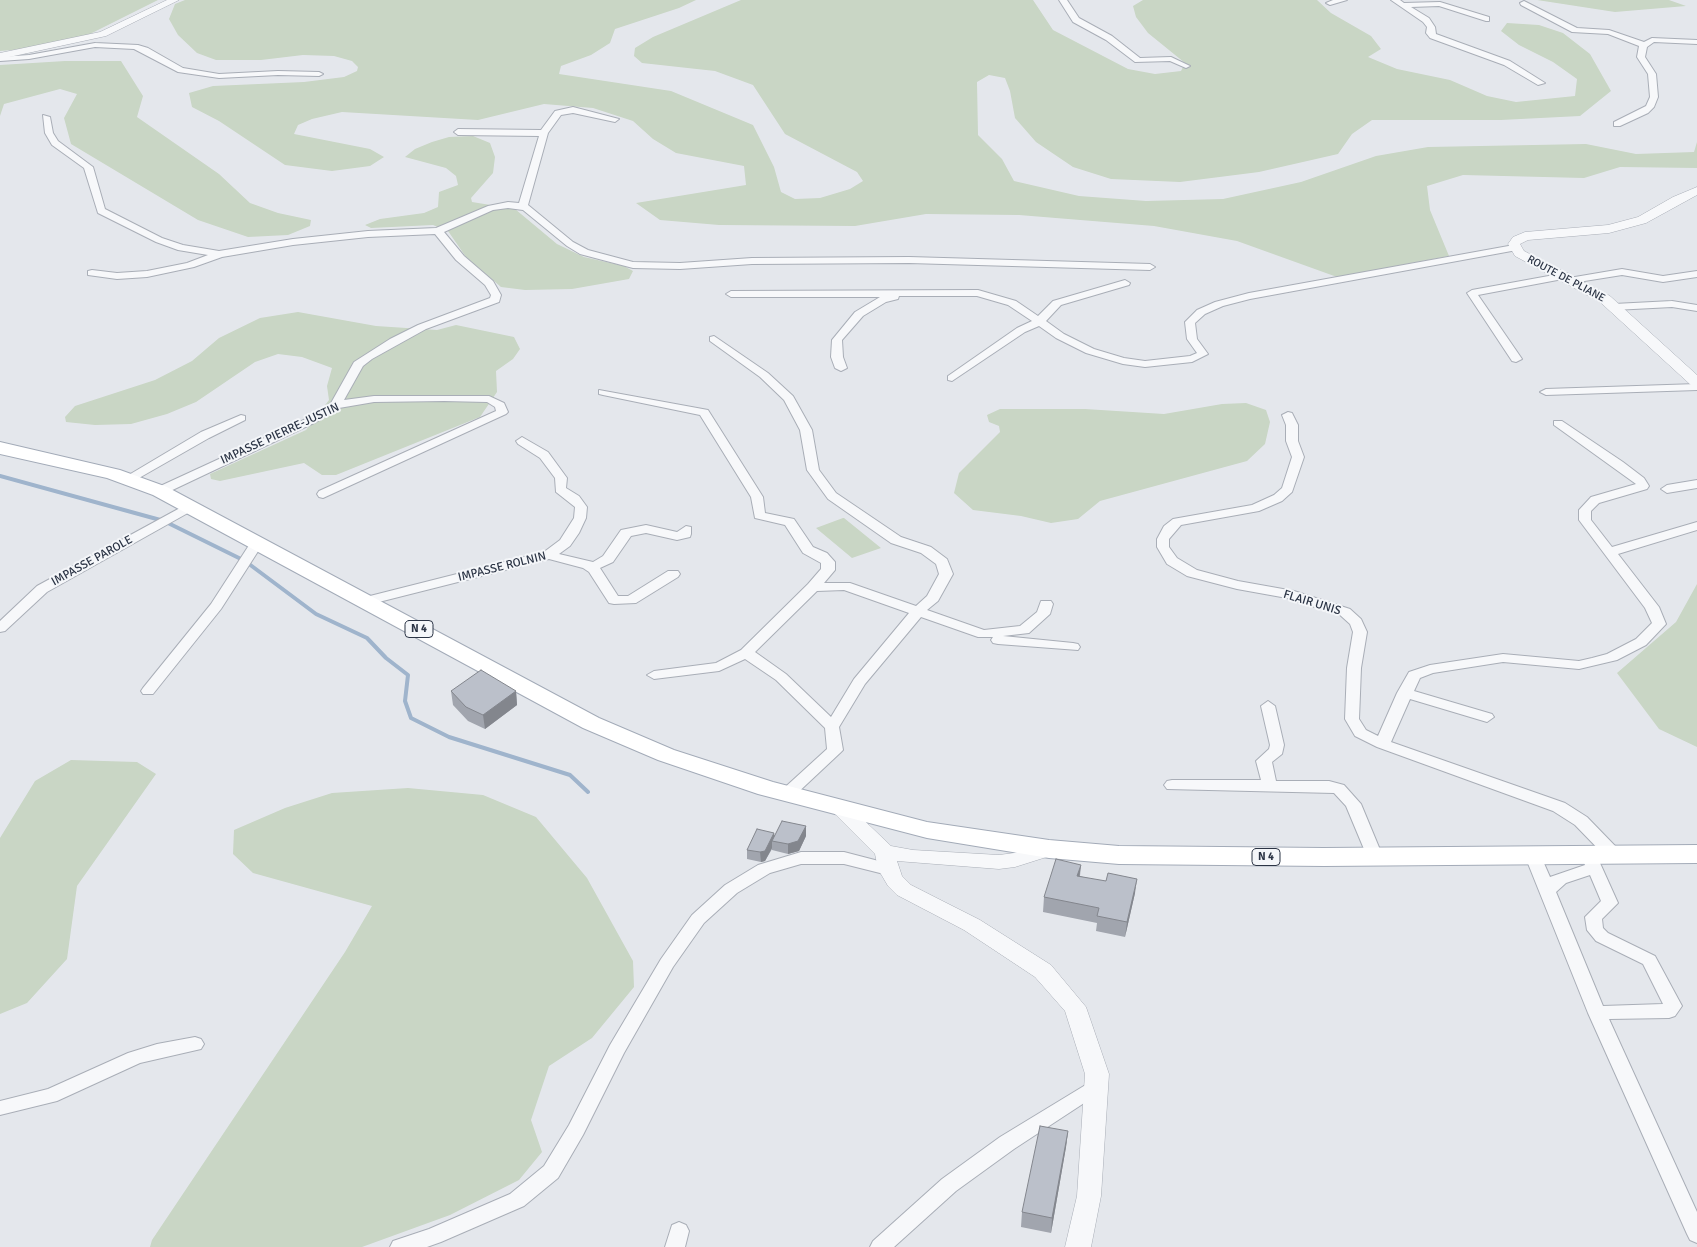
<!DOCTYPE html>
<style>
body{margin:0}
canvas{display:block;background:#e4e7ec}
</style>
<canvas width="1697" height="1247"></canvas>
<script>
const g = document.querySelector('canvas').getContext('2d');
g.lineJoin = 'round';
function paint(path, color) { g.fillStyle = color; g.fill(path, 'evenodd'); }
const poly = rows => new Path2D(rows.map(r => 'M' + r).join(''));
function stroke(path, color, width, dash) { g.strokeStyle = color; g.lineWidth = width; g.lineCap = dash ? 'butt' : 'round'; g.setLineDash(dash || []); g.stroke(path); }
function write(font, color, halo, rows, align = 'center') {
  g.font = font + ' Signika,sans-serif'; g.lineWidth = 4; g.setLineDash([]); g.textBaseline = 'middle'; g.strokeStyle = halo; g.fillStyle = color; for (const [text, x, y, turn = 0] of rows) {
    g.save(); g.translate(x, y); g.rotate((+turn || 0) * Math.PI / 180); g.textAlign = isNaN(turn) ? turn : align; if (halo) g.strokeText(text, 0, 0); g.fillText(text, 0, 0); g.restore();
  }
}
paint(poly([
 [0,0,158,0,88,35,47,47,0,51],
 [185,0,696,0,679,8,615,29,610,43,591,55,561,66,559,74,671,91,753,125,774,167,781,192,795,199,820,198,850,189,863,181,857,172,785,134,753,85,715,71,642,63,634,56,635,48,653,37,741,0,1033,0,1053,30,1128,69,1155,74,1181,71,1185,63,1148,33,1136,17,1133,6,1143,0,1317,0,1331,13,1371,36,1381,49,1368,57,1397,69,1450,80,1487,96,1516,102,1575,96,1577,79,1553,62,1519,45,1501,31,1507,23,1539,25,1563,33,1590,54,1611,91,1580,116,1501,120,1372,120,1352,134,1338,154,1259,172,1180,182,1111,179,1073,167,1036,142,1015,118,1010,91,1005,78,989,75,977,82,978,135,1002,159,1014,181,1079,196,1146,201,1223,199,1301,182,1376,156,1428,147,1586,144,1636,154,1694,152,1697,142,1697,168,1620,167,1584,178,1463,175,1427,186,1430,210,1449,256,1337,277,1237,241,1154,226,1019,215,926,214,855,226,719,225,660,220,636,203,746,185,744,166,676,153,653,139,633,121,593,108,544,104,478,120,342,112,312,119,298,125,294,134,370,149,384,157,370,166,332,171,285,165,219,121,192,107,189,93,213,86,304,82,344,77,357,71,358,67,352,61,334,56,303,55,261,60,216,60,197,53,178,35,169,19,175,4],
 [1537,0,1669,0,1686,6,1615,12],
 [65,61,121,61,143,96,137,117,219,174,250,203,278,213,311,220,310,226,288,235,248,237,198,220,71,144,64,118,77,94,60,89,4,104,0,116,0,65],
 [473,136,490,143,495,157,493,173,471,198,472,202,515,209,557,244,584,257,624,266,633,271,629,279,572,289,525,290,501,287,466,257,448,231,433,225,371,228,365,225,380,219,424,213,438,207,439,192,458,185,456,176,446,168,405,157,415,149,432,142,449,137],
 [298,312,376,326,437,330,456,325,514,337,520,349,513,359,496,371,497,392,480,417,336,475,322,475,304,463,220,481,211,479,210,474,306,430,329,400,327,386,332,368,302,357,278,354,255,362,196,402,167,414,131,424,95,425,66,422,65,417,75,406,155,380,192,361,219,338,260,318],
 [1246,403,1266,410,1270,422,1265,444,1247,461,1100,501,1078,519,1051,523,1021,516,973,510,954,493,959,473,1000,432,999,426,989,422,987,415,1000,409,1085,409,1164,414,1222,404],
 [843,518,844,518,881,548,852,558,816,528],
 [1697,584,1697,747,1659,729,1617,673,1676,622],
 [71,760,137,762,156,774,77,886,67,959,27,1003,0,1014,0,838,35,781],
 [408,788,483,795,536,817,587,878,633,961,634,987,592,1038,549,1066,531,1120,542,1152,519,1180,450,1215,362,1247,150,1247,152,1240,345,952,372,906,253,873,233,854,234,830,285,808,332,793]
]), '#c9d6c5');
stroke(poly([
 [0,476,164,521,245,561,316,614,367,638,386,658,408,675,405,701,411,718,449,737,570,775,588,792]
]), '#9fb4cc', 4);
const minor = poly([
 [1059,0,1067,0,1079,18,1112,36,1140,58,1171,57,1190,66,1186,68,1170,61,1135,62,1106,40,1073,22,1059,0],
 [1333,0,1347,0,1330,5,1326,3,1333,0],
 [1391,0,1400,0,1404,3,1440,2,1489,17,1489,21,1486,21,1439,6,1411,7,1429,18,1435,27,1436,34,1510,61,1545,83,1538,85,1504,65,1430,38,1426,33,1427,27,1423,22,1391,0],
 [1524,1,1577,28,1609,30,1644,42,1652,38,1697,40,1697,44,1654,42,1647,47,1645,57,1656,74,1658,97,1654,107,1648,113,1620,126,1614,126,1614,122,1646,106,1650,97,1648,74,1637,57,1639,46,1608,34,1572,32,1521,5,1520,3,1524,1],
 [95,43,138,45,148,48,183,68,219,74,278,71,319,72,323,74,319,76,278,75,219,78,178,72,134,49,95,47,29,59,0,61,0,57,29,55,95,43],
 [573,107,619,119,615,122,573,113,561,115,548,133,528,205,573,242,588,250,633,262,680,263,752,258,909,257,1150,264,1155,267,1150,270,909,263,752,264,680,269,633,268,580,254,567,246,523,210,508,208,493,210,444,232,464,256,493,281,501,295,499,302,426,329,372,359,363,366,344,400,374,396,489,396,504,403,508,412,506,414,323,498,319,497,317,494,319,491,496,411,495,407,487,402,444,401,374,402,339,408,316,422,164,494,156,494,154,491,156,488,308,418,331,403,354,362,390,339,418,325,490,298,491,295,485,285,456,260,435,234,368,237,293,245,222,257,194,267,147,277,117,279,88,275,88,271,92,270,117,273,147,271,187,263,208,255,178,250,156,242,98,213,84,168,52,145,45,133,43,115,50,117,53,133,58,141,93,167,105,209,162,238,183,245,219,251,293,239,368,231,436,228,488,206,508,202,519,203,539,136,458,135,454,132,458,129,541,130,555,111,573,107],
 [1514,245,1519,248,1517,250,1250,299,1223,306,1205,314,1195,323,1197,339,1208,354,1192,362,1145,367,1123,364,1086,353,1056,338,1039,326,1025,332,952,381,948,380,948,376,1017,328,1032,321,1008,305,977,296,899,296,898,299,886,302,863,316,842,340,843,357,847,368,841,371,835,368,831,357,832,340,855,312,880,297,731,297,726,294,731,291,978,290,1016,301,1038,316,1053,301,1125,280,1130,283,1129,285,1061,305,1046,321,1064,334,1094,349,1124,358,1145,361,1190,356,1197,353,1187,339,1185,322,1197,310,1215,302,1249,293,1514,245],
 [1622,269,1663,276,1697,271,1697,277,1663,282,1622,275,1572,283,1568,282,1568,278,1478,295,1522,359,1516,362,1512,361,1467,293,1472,290,1565,273,1569,274,1569,278,1622,269],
 [1672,301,1697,305,1697,311,1672,307,1614,310,1609,307,1614,304,1672,301],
 [714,336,768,373,793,396,812,430,819,470,836,493,901,537,931,547,947,559,953,574,938,601,927,610,984,630,1020,626,1037,612,1041,601,1051,601,1053,604,1050,614,1029,633,1003,636,1073,643,1078,644,1080,647,1078,650,998,644,993,643,991,640,993,637,978,637,921,617,865,684,839,727,843,750,840,753,792,798,782,798,779,794,782,790,827,749,825,728,776,680,745,659,719,671,654,679,647,675,654,671,716,663,741,650,808,584,821,569,821,563,803,553,785,525,755,518,751,497,700,415,603,395,599,394,599,390,708,410,763,497,765,513,794,519,813,547,827,553,835,562,835,570,824,583,850,583,916,606,927,596,939,574,936,564,921,553,891,543,828,499,807,470,800,430,784,400,760,377,710,341,710,337,714,336],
 [844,590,909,613,854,679,831,717,786,674,755,652,817,591,844,590],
 [1697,384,1697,390,1546,395,1540,392,1546,389,1697,384],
 [1288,412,1292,413,1298,425,1298,441,1304,457,1292,492,1282,501,1259,511,1181,525,1169,539,1169,547,1177,558,1197,570,1238,581,1294,591,1350,609,1361,619,1367,632,1361,668,1359,719,1366,730,1378,736,1397,693,1409,672,1430,665,1503,654,1579,661,1592,658,1607,654,1636,639,1652,623,1645,608,1579,520,1579,510,1591,497,1636,484,1554,425,1554,421,1562,421,1623,462,1644,478,1649,486,1647,489,1599,503,1591,511,1591,520,1612,547,1697,522,1697,530,1618,554,1659,607,1666,624,1646,645,1617,660,1579,669,1503,662,1433,673,1420,678,1414,691,1492,714,1494,717,1487,722,1410,699,1391,742,1565,803,1587,817,1620,851,1622,855,1620,859,1608,859,1575,825,1553,811,1377,747,1355,736,1345,719,1347,668,1353,632,1350,624,1340,615,1287,598,1237,589,1187,576,1167,564,1157,547,1157,539,1164,526,1173,519,1252,505,1274,495,1282,488,1292,457,1286,441,1286,425,1282,415,1288,412],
 [241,415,245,416,245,420,209,438,132,482,124,482,122,479,201,432,241,415],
 [522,437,548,452,567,478,566,488,579,496,587,507,586,518,579,533,570,546,559,554,593,562,603,556,621,530,646,525,677,532,686,526,691,527,691,534,690,537,677,540,646,533,631,536,613,562,600,568,618,596,628,596,668,571,678,571,680,574,678,577,636,603,614,604,609,603,589,572,583,568,549,559,367,605,362,604,360,601,362,598,544,552,560,540,574,518,575,507,556,492,555,478,540,458,518,444,516,441,522,437],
 [1697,480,1697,488,1667,493,1661,489,1667,485,1697,480],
 [191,502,197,506,195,509,47,592,5,631,0,632,0,621,37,586,191,502],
 [258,538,264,542,221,609,153,694,143,694,141,691,143,688,211,604,253,539,258,538],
 [1268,701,1275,706,1284,745,1282,754,1272,762,1276,781,1329,781,1344,785,1361,804,1383,857,1381,861,1369,861,1346,806,1334,793,1167,789,1164,785,1167,781,1172,780,1261,780,1256,761,1269,749,1270,745,1261,706,1268,701],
 [1533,850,1539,852,1550,877,1585,865,1581,856,1583,852,1595,852,1618,903,1602,919,1603,928,1608,933,1655,956,1682,1006,1675,1016,1669,1018,1609,1019,1697,1212,1697,1243,1690,1240,1687,1234,1588,1013,1525,856,1527,852,1533,850],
 [1590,875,1601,901,1585,917,1587,930,1596,941,1643,964,1663,1004,1603,1006,1556,892,1566,883,1590,875],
 [801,852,844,852,894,865,896,869,894,873,888,875,844,864,801,864,770,873,737,893,704,923,673,967,624,1053,583,1135,558,1178,524,1206,441,1242,427,1247,390,1247,393,1241,429,1229,510,1194,544,1166,569,1125,610,1045,661,959,692,915,725,885,758,865,801,852],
 [195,1037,201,1039,204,1044,201,1049,140,1063,57,1101,0,1115,0,1101,48,1089,128,1053,157,1044,195,1037],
 [1097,1078,1104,1080,1106,1085,1104,1090,1014,1149,956,1191,894,1247,870,1247,873,1241,942,1179,1000,1137,1097,1078],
 [679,1222,686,1225,689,1231,685,1247,665,1247,672,1225,679,1222]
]);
const tertiary = poly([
 [167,0,179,0,106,36,0,59,0,53,100,32,167,0],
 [1697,187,1697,195,1646,223,1609,233,1528,240,1520,244,1524,251,1610,296,1697,375,1697,387,1692,386,1600,302,1515,256,1508,244,1513,237,1525,232,1608,225,1638,217,1673,197,1697,187],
 [840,802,847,804,891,846,913,850,999,855,1014,853,1049,842,1056,844,1059,849,1056,854,1015,867,999,869,897,861,902,876,911,885,980,920,1051,965,1086,1007,1109,1074,1101,1196,1091,1247,1065,1247,1077,1196,1085,1074,1065,1011,1035,977,964,930,897,895,888,886,878,869,875,854,830,809,833,804,840,802]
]);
const primary = poly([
 [0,442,120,470,167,487,599,718,674,750,773,782,927,822,1049,840,1119,846,1324,848,1697,845,1697,863,1324,866,1119,864,1049,858,927,838,758,794,658,760,583,728,153,495,107,478,0,454,0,442]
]);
stroke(minor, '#a9aeb7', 2);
stroke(tertiary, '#a9aeb7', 1);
stroke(primary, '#a3abb8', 2);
paint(minor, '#f7f8fa');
paint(tertiary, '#f7f8fa');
paint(primary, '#fff');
paint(poly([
 [451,691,516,691,517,705,485,729,468,721,453,705],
 [806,826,806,836,799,851,788,854,772,850,772,849,765,861,761,862,747,859,747,850,774,833,774,835],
 [1081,865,1080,876,1135,893,1125,937,1096,931,1097,923,1043,912,1044,897],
 [1068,1131,1066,1147,1051,1233,1021,1227,1022,1212]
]), '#a1a5ae');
paint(poly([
 [516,691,517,705,485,729,483,715],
 [806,826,806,836,799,851,788,854,788,844],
 [774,833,775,841,772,841,772,848,765,861,761,862,760,852],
 [1081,865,1079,879,1077,876],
 [1137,879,1135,893,1125,937,1127,922],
 [1068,1131,1066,1147,1051,1233,1052,1218]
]), '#83868d');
const building = poly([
 [481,670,516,691,483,715,466,707,451,691,481,670],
 [782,821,806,826,798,841,788,844,772,841,782,821],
 [757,829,774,833,765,851,760,852,747,850,757,829],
 [1056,859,1081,865,1077,876,1106,881,1108,873,1137,879,1127,922,1097,916,1099,908,1044,897,1056,859],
 [1040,1126,1068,1131,1052,1218,1022,1212,1040,1126]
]);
paint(building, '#bbc0ca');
stroke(building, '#83868d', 1);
write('11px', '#2b3445', '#f4f6f9', [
 ["ROUTE DE PLIANE",1566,279,28]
]);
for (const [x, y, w] of [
 [419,629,28],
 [1266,857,28]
]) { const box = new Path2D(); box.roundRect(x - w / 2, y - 8.5, w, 17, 4); g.fillStyle = '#f4f6f9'; g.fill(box); stroke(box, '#2b3445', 1); }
write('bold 11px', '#2b3445', null, [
 ["N 4",419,629],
 ["N 4",1266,857]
]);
write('12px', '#2b3445', '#f4f6f9', [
 ["IMPASSE PIERRE-JUSTIN",280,434,-25],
 ["IMPASSE PAROLE",92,561,-29],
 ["IMPASSE ROLNIN",502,567,-14],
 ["FLAIR UNIS",1312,603,17]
]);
</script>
